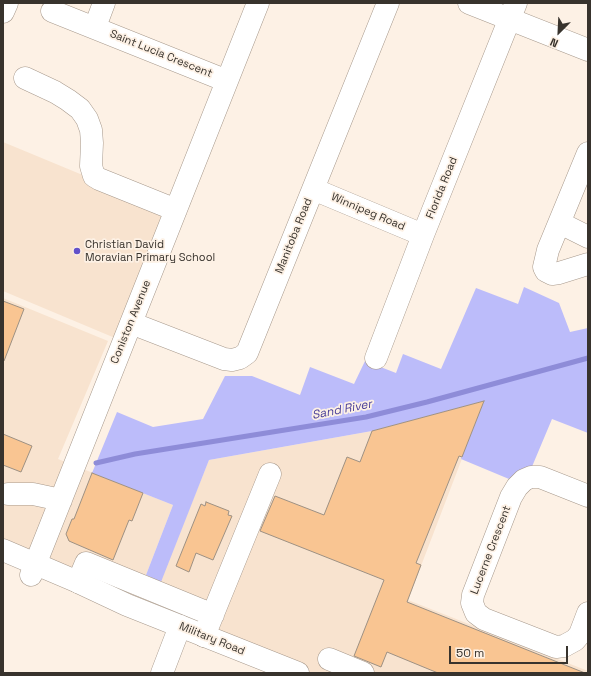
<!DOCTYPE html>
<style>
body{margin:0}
#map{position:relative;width:591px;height:676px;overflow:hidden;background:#fdf1e5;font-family:"Space Grotesk",sans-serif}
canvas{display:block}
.frame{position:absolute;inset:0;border:4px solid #38332d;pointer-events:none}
.north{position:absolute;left:539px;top:12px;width:40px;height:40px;-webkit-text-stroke:3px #fdf1e5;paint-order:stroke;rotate:204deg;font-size:11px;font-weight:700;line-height:16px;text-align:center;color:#38332d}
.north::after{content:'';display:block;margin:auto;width:14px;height:18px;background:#38332d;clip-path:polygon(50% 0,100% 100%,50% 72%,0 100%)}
.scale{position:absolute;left:449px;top:646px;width:119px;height:18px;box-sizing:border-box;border:2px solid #38332d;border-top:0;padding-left:5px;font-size:12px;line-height:14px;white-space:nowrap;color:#38332d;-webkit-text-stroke:3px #fdf1e5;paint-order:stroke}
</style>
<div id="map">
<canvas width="591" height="676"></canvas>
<div class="frame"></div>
<div class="north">N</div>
<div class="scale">50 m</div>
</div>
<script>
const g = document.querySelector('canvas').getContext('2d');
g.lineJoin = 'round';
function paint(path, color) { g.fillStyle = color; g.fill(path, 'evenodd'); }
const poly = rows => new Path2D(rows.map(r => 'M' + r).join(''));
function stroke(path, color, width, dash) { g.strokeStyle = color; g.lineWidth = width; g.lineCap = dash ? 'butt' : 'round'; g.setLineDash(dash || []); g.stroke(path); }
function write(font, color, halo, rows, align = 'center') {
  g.font = font + ' "Space Grotesk",sans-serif'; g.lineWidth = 3.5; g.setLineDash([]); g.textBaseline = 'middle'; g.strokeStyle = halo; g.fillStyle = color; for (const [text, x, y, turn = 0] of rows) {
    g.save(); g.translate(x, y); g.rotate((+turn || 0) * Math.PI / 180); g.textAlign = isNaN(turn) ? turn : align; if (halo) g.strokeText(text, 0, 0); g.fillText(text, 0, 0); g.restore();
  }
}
paint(poly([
 [3,142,167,210,115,338,3,291],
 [3,298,108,341,58,459,173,505,146,575,160,581,209,460,372,431,484,401,408,600,588,671,588,673,298,673,3,550]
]), '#f8e3cf');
paint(poly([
 [524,287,559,303,570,332,588,328,588,433,552,419,531,469,509,479,461,459,484,401,372,431,209,460,161,582,146,575,173,505,92,473,117,412,153,427,203,419,225,376,252,376,300,395,310,367,354,384,365,361,396,373,403,354,441,369,476,288,518,304]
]), '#bcbcfa');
stroke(poly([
 [96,463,135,454,366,417,427,402,588,358]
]), '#8e8cd8', 5);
const building = poly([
 [3,301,24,309,4,361,3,361,3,301],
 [484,401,462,457,459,456,416,563,421,565,407,602,585,673,438,673,387,652,381,667,354,656,384,580,260,531,275,496,324,515,347,457,360,462,372,431,484,401],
 [3,434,32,446,21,472,3,465,3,434],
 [92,473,143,493,132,521,129,520,113,560,69,541,66,534,72,519,74,519,92,473],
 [206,502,229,511,228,515,232,516,213,560,196,553,189,572,176,566,201,504,205,506,206,502]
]);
paint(building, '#f9c592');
stroke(building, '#9e9183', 1);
const minor = poly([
 [469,3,588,50],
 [52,11,227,81],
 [95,27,104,3],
 [25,78,55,92,68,100,80,109,87,119,91,130,92,143,91,166,94,176,99,179,176,210],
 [588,153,548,250,544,267,546,271,552,274,559,273,588,264],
 [313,189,423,235],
 [560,223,588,237],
 [131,323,224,359,232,360,240,358,247,353,388,3],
 [376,358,423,235,516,3],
 [8,494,33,494,61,500],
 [588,496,540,477,531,477,524,480,517,487,511,497,473,595,472,603,476,613,484,619,556,647,564,646,575,640,580,634,588,613],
 [31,575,258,3],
 [78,582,86,563,213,615],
 [204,636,270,474],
 [329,659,363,673],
 [162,673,180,626]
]);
const major = poly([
 [3,12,7,3],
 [3,550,78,582,127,605,298,673]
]);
stroke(minor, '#a7998c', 23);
stroke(major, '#a7998c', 23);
stroke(minor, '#fff', 22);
stroke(major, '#fff', 22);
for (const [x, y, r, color] of [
 [77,251,4,"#6251ca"]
]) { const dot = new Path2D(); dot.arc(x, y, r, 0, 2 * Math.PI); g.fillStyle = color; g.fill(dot); stroke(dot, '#fdf1e5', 1.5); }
write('11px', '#38332d', '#fdf1e5', [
 ["Saint Lucia Crescent",161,54,22],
 ["Florida Road",442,188,-68],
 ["Winnipeg Road",368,212,23],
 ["Manitoba Road",294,236,-68],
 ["Coniston Avenue",131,322,-68],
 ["Lucerne Crescent",491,550,-69],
 ["Military Road",212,639,22]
]);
write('11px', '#38332d', '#fdf1e5', [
 ["Christian David",85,245],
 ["Moravian Primary School",85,258]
], 'left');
write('italic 12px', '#4b409a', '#fdf1e5', [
 ["Sand River",342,410,-11]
]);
</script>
